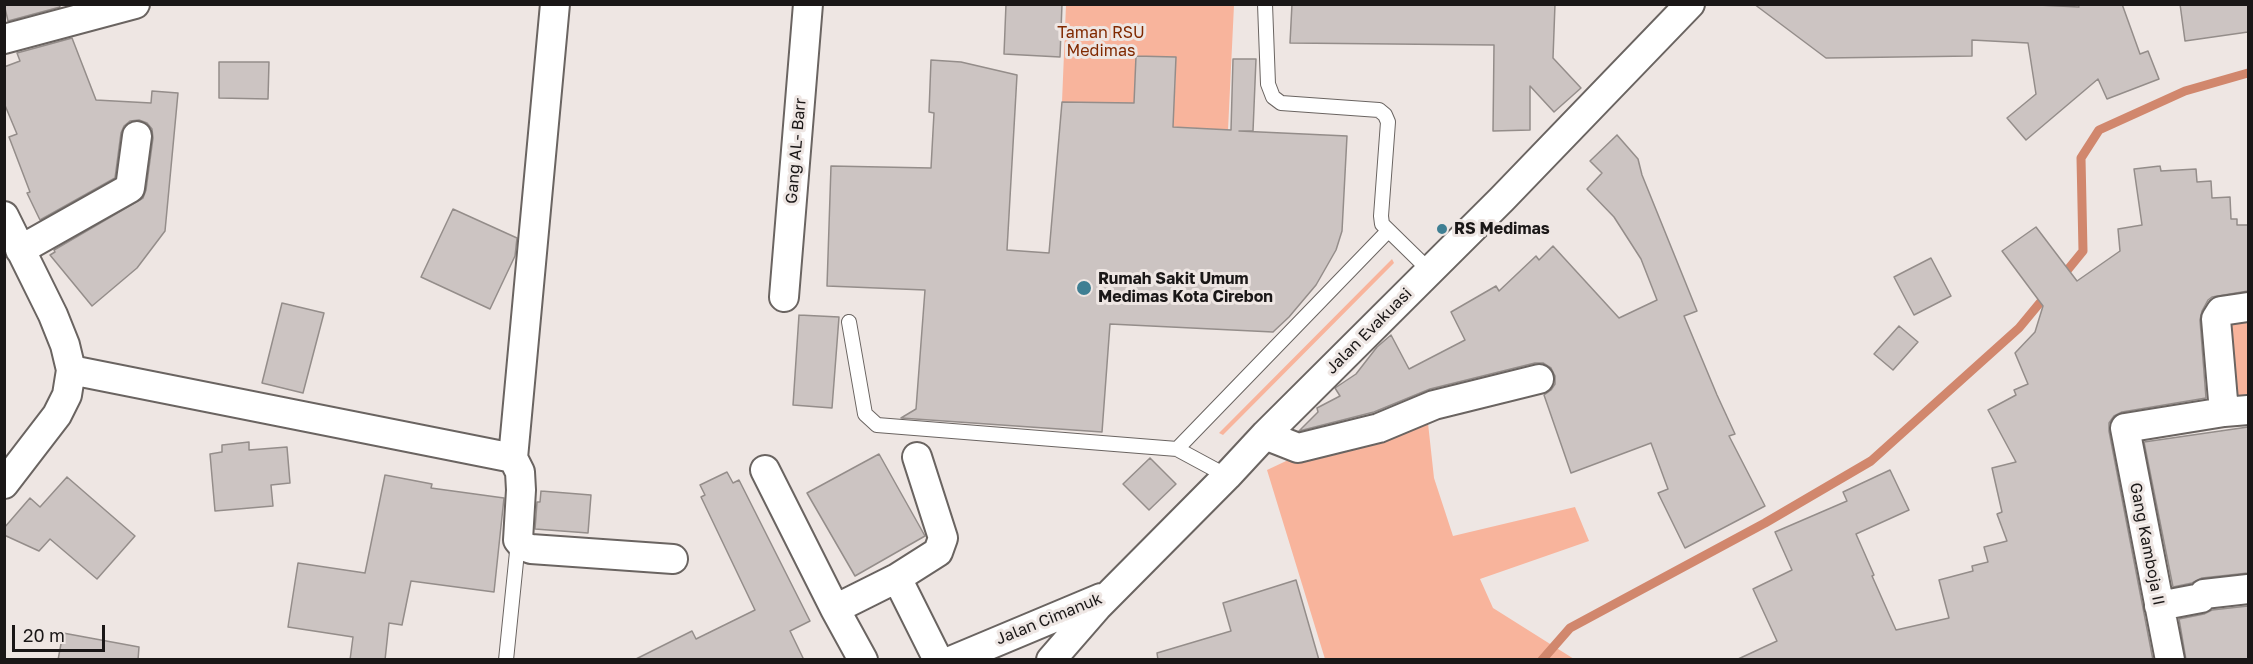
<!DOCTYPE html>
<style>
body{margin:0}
#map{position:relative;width:2253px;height:664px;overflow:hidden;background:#eee6e3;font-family:"Golos Text",sans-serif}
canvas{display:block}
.frame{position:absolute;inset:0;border:6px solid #1a1717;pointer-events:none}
.scale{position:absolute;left:12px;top:625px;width:93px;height:27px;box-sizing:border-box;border:3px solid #1a1717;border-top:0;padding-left:8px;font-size:18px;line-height:21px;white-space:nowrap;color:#1a1717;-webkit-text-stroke:4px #eee6e3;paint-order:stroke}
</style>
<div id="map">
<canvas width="2253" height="664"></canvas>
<div class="frame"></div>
<div class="scale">20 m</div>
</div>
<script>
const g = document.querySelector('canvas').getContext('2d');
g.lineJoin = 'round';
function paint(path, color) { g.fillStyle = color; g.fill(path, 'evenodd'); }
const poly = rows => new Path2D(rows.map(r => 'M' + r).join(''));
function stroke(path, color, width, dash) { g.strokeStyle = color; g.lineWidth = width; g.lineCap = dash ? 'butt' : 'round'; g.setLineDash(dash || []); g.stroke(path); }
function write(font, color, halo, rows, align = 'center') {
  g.font = font + ' "Golos Text",sans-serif'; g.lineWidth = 6; g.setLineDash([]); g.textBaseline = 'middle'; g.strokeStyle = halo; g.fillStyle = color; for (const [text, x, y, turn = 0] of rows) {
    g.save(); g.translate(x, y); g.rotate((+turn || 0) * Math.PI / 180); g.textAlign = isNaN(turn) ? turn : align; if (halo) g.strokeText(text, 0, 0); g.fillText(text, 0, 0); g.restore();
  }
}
paint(poly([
 [1066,5,1234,5,1228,130,1147,125,1149,91,1175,92,1176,57,1136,56,1134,103,1062,102],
 [1392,259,1394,263,1223,435,1219,433],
 [2248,316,2248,400,2233,402,2223,319],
 [1427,414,1434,478,1453,536,1575,507,1589,541,1480,579,1493,608,1574,659,1325,659,1267,470,1301,454]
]), '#f8b49c');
stroke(poly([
 [2061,278,2083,251,2081,158,2099,130,2185,91,2248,73],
 [1542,660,1570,628,1765,523,1871,461,2019,328,2048,293]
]), '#d1876d', 9);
const building = poly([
 [4,4,59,4,60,7,8,21,4,4],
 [1006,4,1062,4,1060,57,1004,54,1006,4],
 [1292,4,1555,4,1553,58,1581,88,1554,112,1530,86,1530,130,1493,131,1494,45,1290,43,1292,4],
 [1754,4,2017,4,2079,7,2078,4,2122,4,2140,54,2148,51,2159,79,2107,99,2098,79,2026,140,2007,118,2036,94,2028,43,1972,40,1972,56,1826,58,1754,4],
 [2180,4,2248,4,2248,32,2185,41,2180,4],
 [72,38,96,100,151,103,152,91,178,93,165,231,137,268,92,306,50,255,55,252,54,250,143,198,146,190,153,138,152,129,147,123,139,120,130,121,124,126,121,133,115,178,40,220,27,193,30,192,9,137,17,134,4,103,4,67,20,61,17,53,72,38],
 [1136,56,1176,57,1173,127,1231,130,1233,59,1256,59,1253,131,1239,131,1347,136,1342,231,1336,250,1316,285,1289,317,1273,332,1110,324,1102,432,901,418,916,409,925,290,827,286,831,166,931,168,934,113,929,112,931,60,961,62,1017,75,1007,250,1049,253,1062,102,1134,103,1136,56],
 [219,62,269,62,268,99,219,98,219,62],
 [1617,135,1638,159,1642,175,1697,311,1684,316,1717,395,1735,434,1729,436,1765,506,1685,548,1658,493,1668,489,1651,443,1571,473,1544,395,1551,390,1555,384,1555,376,1551,368,1543,363,1535,363,1430,389,1374,412,1299,431,1318,412,1317,408,1340,396,1335,388,1356,374,1377,347,1391,335,1409,369,1465,340,1451,312,1496,286,1499,291,1536,256,1539,260,1553,246,1619,318,1657,300,1641,259,1614,217,1587,189,1602,173,1590,161,1617,135],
 [2160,166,2161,171,2196,169,2197,182,2211,181,2212,198,2230,197,2231,219,2237,219,2237,225,2248,225,2248,291,2212,297,2208,300,2202,311,2200,320,2206,398,2122,412,2114,416,2109,423,2109,431,2153,660,1736,660,1777,641,1753,589,1792,570,1775,532,1847,501,1843,492,1890,470,1909,510,1856,534,1874,575,1872,576,1896,630,1949,618,1939,580,1973,571,1972,566,1988,562,1984,547,2007,541,1997,514,2002,512,1992,468,2016,462,1988,410,2016,395,2014,390,2028,384,2015,353,2035,332,2043,306,2002,251,2036,227,2077,281,2120,251,2118,229,2142,225,2134,169,2160,166],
 [453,209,517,238,515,256,490,309,421,277,453,209],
 [1931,258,1951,296,1914,315,1894,277,1931,258],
 [282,303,324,313,303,393,262,383,282,303],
 [799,315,839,317,832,408,793,405,799,315],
 [1899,326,1918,342,1893,370,1874,354,1899,326],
 [2248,427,2248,573,2202,578,2192,583,2173,587,2144,442,2248,427],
 [249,442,249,450,287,447,290,483,271,485,273,506,215,511,210,454,222,452,222,445,249,442],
 [879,454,925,536,855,576,807,493,879,454],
 [1150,458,1176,484,1149,510,1123,484,1150,458],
 [727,472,733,483,739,480,810,621,790,631,804,660,634,660,692,631,696,639,755,610,701,497,705,495,700,485,727,472],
 [385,475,432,484,431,488,504,498,494,592,411,581,402,625,389,623,385,660,350,660,353,637,288,627,298,563,365,573,385,475],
 [67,477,135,536,97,579,50,539,39,551,4,535,4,528,30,498,40,507,67,477],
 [541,491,591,495,588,533,535,529,537,502,540,502,541,491],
 [1296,580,1319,660,1158,660,1157,653,1231,631,1223,603,1296,580],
 [2248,606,2248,660,2186,660,2179,619,2204,614,2212,610,2248,606],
 [63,633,139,647,138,660,58,660,63,633]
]);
paint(building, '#ccc4c2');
stroke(building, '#948d8a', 1.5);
const service = poly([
 [1265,4,1268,84,1273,97,1281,103,1379,110,1385,115,1388,122,1381,216,1382,224,1429,270],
 [849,322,865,414,877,425,1177,449,1388,231],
 [1177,449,1227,476],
 [506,660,518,542]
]);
const minor = poly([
 [4,39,135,4],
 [4,216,53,315,65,345,71,370,67,395,57,415,4,484],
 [20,250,130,188,137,136],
 [784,297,808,4],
 [2248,307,2221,311,2216,319,2224,412,2248,410],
 [71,370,513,458,520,472,521,490,518,540,523,546,531,549,673,559],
 [1265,435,1298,448,1379,428,1434,405,1539,379],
 [513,458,555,4],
 [765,470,835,609,863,660],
 [897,578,938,660],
 [2159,606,2201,598,2204,594,2248,589],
 [835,609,897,578,938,552,943,538,917,457],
 [953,660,1101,598],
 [1051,660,1097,607,1227,476,1265,435,1502,199,1690,4],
 [2170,660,2125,428,2224,412]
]);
stroke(service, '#6a6461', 16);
stroke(minor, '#6a6461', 32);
stroke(service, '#fff', 14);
stroke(minor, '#fff', 28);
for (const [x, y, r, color] of [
 [1442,229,6,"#3f7f93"],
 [1084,288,8,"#3f7f93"]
]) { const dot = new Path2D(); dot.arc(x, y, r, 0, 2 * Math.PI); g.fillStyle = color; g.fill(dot); stroke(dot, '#eee6e3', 2); }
write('16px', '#802900', '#eee6e3', [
 ["Taman RSU",1101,33],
 ["Medimas",1101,51]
]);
write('16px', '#1a1717', '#eee6e3', [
 ["Gang AL- Barr",796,151,-85],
 ["Jalan Evakuasi",1369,331,-45],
 ["Gang Kamboja II",2147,544,79],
 ["Jalan Cimanuk",1049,619,-22]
]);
write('bold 16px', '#1a1717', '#eee6e3', [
 ["RS Medimas",1454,229],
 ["Rumah Sakit Umum",1098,279],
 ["Medimas Kota Cirebon",1098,297]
], 'left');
</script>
